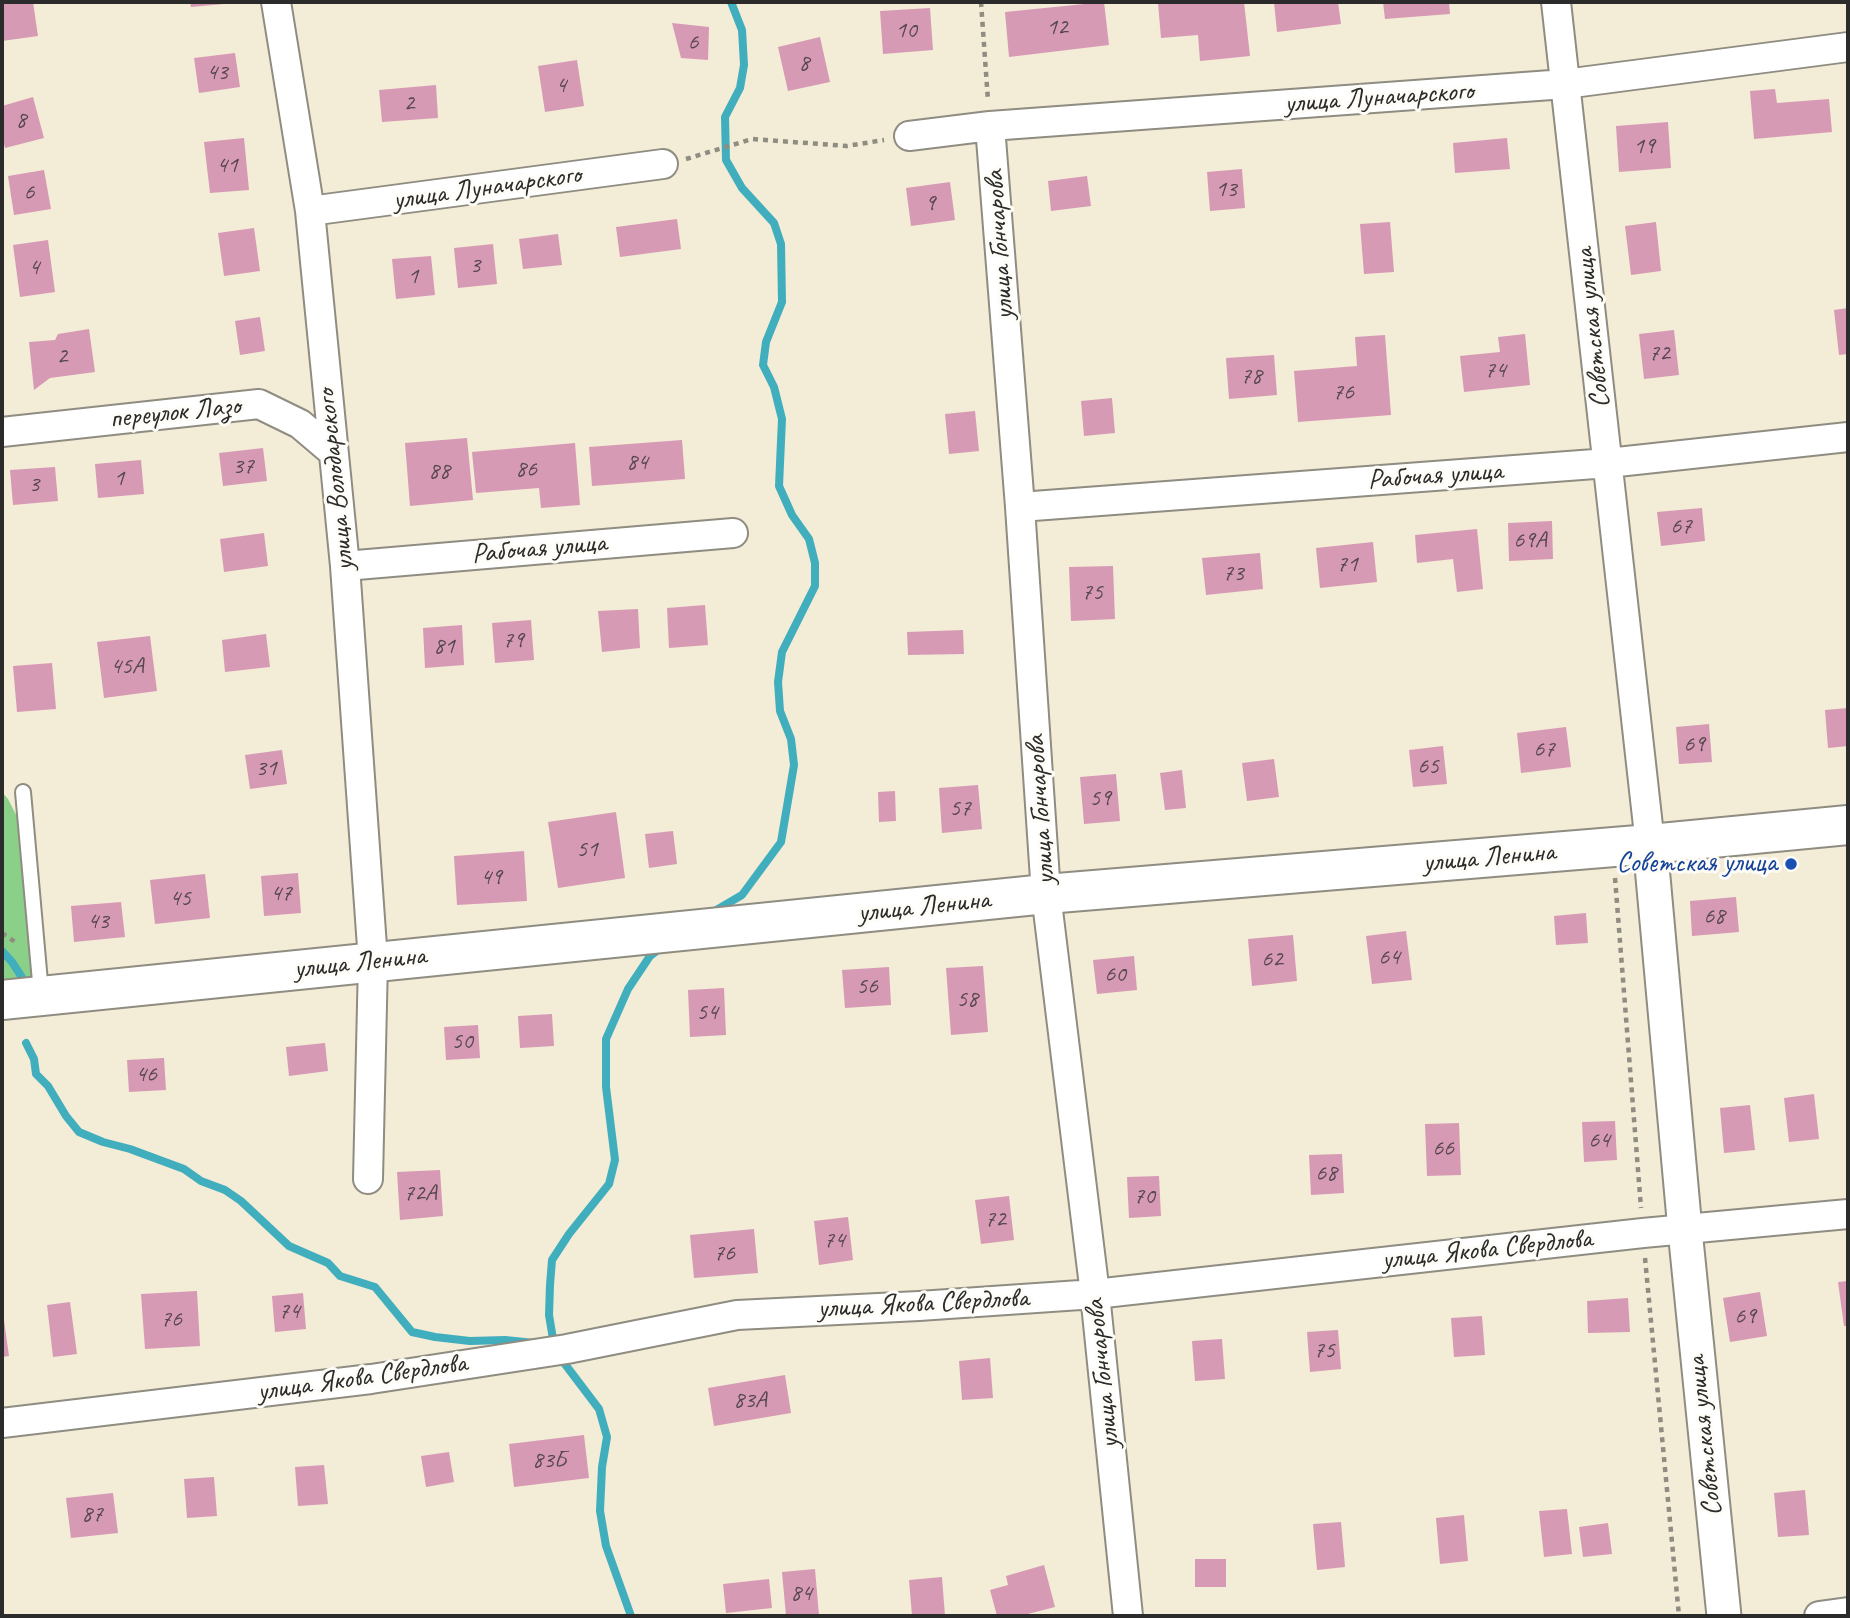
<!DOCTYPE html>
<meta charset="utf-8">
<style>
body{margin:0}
#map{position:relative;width:1850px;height:1618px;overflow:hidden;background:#f3ecd7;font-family:Caveat,sans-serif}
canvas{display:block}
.frame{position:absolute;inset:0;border:4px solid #2b2b2b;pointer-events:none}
</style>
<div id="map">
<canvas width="1850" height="1618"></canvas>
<div class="frame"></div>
</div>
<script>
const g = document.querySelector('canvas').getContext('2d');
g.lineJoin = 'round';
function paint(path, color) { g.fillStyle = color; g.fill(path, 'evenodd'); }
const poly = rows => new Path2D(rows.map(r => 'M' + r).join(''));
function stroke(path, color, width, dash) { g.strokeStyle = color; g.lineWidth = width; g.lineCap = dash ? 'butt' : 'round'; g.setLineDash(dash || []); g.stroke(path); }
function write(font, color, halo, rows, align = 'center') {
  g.font = font + ' Caveat,sans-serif'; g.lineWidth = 6; g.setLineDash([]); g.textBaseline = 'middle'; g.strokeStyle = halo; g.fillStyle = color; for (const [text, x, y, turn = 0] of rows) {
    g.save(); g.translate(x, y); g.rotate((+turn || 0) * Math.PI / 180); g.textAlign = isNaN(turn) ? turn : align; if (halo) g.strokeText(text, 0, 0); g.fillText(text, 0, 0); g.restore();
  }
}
paint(poly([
 [2,792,8,799,27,836,41,995,2,1000]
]), '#8bd089');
stroke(poly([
 [713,912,742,895,781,842,794,765,791,739,780,711,778,682,782,652,815,586,815,563,809,539,792,515,779,486,782,419,774,387,763,365,766,342,782,302,781,244,774,223,742,188,726,160,725,117,740,88,744,65,742,30,731,2],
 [2,951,12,962,23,979,24,986],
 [26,1043,34,1059,36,1074,48,1086,66,1116,79,1132,103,1142,130,1149,184,1169,201,1181,225,1190,241,1201,289,1246,328,1263,340,1276,375,1287,412,1332,435,1337,470,1341,505,1340,534,1343],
 [631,1616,606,1546,600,1511,602,1467,607,1437,599,1409,555,1351,549,1315,550,1285,552,1260,569,1234,609,1184,615,1160,606,1087,606,1039,628,989,650,956,662,947]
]), '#41aebe', 8);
paint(poly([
 [2,2,33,2,38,36,2,41],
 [190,2,224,2,224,4,191,7],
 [1104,2,1109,45,1009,57,1005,12],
 [1171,2,1244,2,1250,56,1200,61,1198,35,1161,38,1158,3],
 [1274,2,1338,2,1341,24,1277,32],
 [1383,2,1449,2,1450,14,1385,19],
 [930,8,933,50,883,54,880,11],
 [672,23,709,27,708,60,681,58],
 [820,37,830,82,788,91,778,47],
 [235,53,240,87,199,93,194,58],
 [577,60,584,106,545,112,538,66],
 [436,85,438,118,382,122,379,90],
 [1775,89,1777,103,1829,99,1832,132,1754,139,1750,91],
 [33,97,44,138,5,148,2,137,2,106],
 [1668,122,1671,168,1619,172,1616,126],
 [244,138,249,190,210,193,204,142],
 [1507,138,1510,169,1455,173,1453,143],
 [1242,169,1245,208,1210,211,1207,172],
 [44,170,51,209,14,215,8,176],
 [1087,176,1091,206,1051,211,1048,181],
 [950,182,955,220,911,226,906,188],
 [677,219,681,249,620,257,616,227],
 [1390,222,1394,272,1364,274,1360,224],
 [1656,222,1661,271,1631,275,1625,226],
 [254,228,260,271,224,276,218,233],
 [558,234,562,265,523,269,519,239],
 [48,240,55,292,20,297,13,245],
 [493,244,497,284,458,288,454,248],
 [431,256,435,295,396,299,392,259],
 [1848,308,1848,354,1839,355,1834,310],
 [260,317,265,351,240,355,235,321],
 [89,329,95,372,50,378,34,390,29,342,55,340,58,334],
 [1674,330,1679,375,1644,379,1639,334],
 [1525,334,1530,385,1464,392,1460,356,1500,352,1498,337],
 [1385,335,1391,415,1298,422,1294,371,1357,366,1355,337],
 [1274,355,1277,395,1229,399,1226,358],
 [1112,398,1115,433,1084,436,1081,401],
 [975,411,979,451,949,454,945,414],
 [467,438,473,500,410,506,405,443],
 [682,440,685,479,592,486,589,447],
 [575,443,580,505,541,508,539,488,476,493,472,452],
 [263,448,267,481,223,486,219,453],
 [141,460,144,494,98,498,95,464],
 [55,467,58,501,13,505,10,470],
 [1702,508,1705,541,1661,546,1657,512],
 [1552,521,1553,559,1509,561,1508,523],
 [1477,529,1483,589,1457,592,1453,559,1417,563,1415,535],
 [264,533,268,566,224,572,220,539],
 [1373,542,1377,582,1320,588,1316,548],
 [1260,553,1263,589,1206,595,1202,558],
 [1113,566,1115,619,1071,621,1069,567],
 [705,605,708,645,669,648,667,608],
 [638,609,640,648,602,652,598,611],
 [531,620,534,660,495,663,492,623],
 [462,625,464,665,425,668,423,628],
 [963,630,964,654,908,655,907,632],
 [266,634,270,667,225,672,222,640],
 [150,636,157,691,104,698,97,642],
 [52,663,56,709,17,712,13,666],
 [1848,708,1848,746,1828,748,1825,710],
 [1709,724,1712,762,1679,764,1676,727],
 [1566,727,1571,767,1521,773,1517,733],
 [1443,746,1447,784,1413,787,1409,750],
 [282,750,287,784,250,789,245,755],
 [1274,759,1279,797,1247,801,1242,763],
 [1182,770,1186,808,1165,810,1160,773],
 [1116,774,1120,821,1084,824,1080,777],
 [978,785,982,829,942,833,939,788],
 [895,791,896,821,879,822,878,792],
 [616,812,625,878,558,888,548,822],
 [673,831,677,864,649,868,645,834],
 [524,851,527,901,457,905,454,856],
 [298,873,301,913,264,916,261,876],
 [205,874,210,918,155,924,150,880],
 [1736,897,1739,932,1692,936,1690,901],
 [121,902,125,937,74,942,71,906],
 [1586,913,1588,943,1556,945,1554,916],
 [1406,931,1412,980,1372,984,1366,936],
 [1293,935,1297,981,1252,986,1248,939],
 [1134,956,1137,990,1097,994,1093,960],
 [983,966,988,1032,951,1035,946,968],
 [889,967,891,1005,845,1008,842,970],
 [724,988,726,1035,690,1037,688,990],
 [552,1014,554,1046,520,1048,518,1016],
 [478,1025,480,1058,446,1060,444,1027],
 [325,1043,328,1071,289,1076,286,1047],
 [164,1058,166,1090,129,1092,127,1060],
 [1814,1094,1819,1139,1789,1142,1784,1098],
 [1750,1105,1755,1150,1724,1153,1720,1108],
 [1615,1121,1617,1160,1584,1162,1582,1122],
 [1459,1123,1461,1175,1427,1176,1425,1124],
 [1342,1154,1344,1193,1311,1195,1309,1155],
 [440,1170,443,1216,400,1220,397,1172],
 [1159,1176,1161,1216,1129,1218,1127,1177],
 [1009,1196,1014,1240,981,1244,975,1200],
 [848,1217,853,1260,819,1265,814,1221],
 [754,1229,758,1273,694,1278,690,1235],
 [1848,1281,1848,1326,1844,1326,1838,1282],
 [197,1291,200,1346,145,1349,141,1294],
 [1760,1292,1767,1336,1730,1342,1723,1298],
 [303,1293,306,1329,275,1332,272,1296],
 [1628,1298,1630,1332,1588,1333,1587,1301],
 [70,1302,77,1354,53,1357,47,1305],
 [3,1313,9,1356,2,1357,2,1314],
 [1482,1316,1485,1355,1454,1357,1451,1318],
 [1338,1330,1341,1369,1310,1372,1307,1332],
 [1222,1339,1225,1379,1195,1381,1192,1341],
 [990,1358,993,1398,962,1400,959,1361],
 [785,1375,791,1413,714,1426,708,1388],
 [584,1435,589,1478,514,1487,509,1444],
 [449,1452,454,1482,426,1487,421,1456],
 [324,1465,328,1504,298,1506,295,1467],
 [214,1477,217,1516,187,1518,184,1479],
 [1805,1490,1809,1535,1778,1537,1774,1493],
 [113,1493,118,1533,71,1538,66,1498],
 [1567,1509,1572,1554,1544,1557,1539,1511],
 [1464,1515,1468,1561,1440,1564,1436,1518],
 [1341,1522,1345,1567,1317,1570,1313,1524],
 [1608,1523,1612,1554,1583,1557,1579,1527],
 [1195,1559,1226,1559,1226,1587,1195,1587],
 [1044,1565,1055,1607,1020,1616,997,1616,990,1590,1008,1585,1006,1576],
 [815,1569,819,1615,786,1616,782,1572],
 [942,1577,945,1616,912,1616,909,1580],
 [769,1579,772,1608,726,1613,723,1584]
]), '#d79ab5');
const service = poly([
 [23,792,41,993]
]);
const minor = poly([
 [276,2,310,211,345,566,373,961,368,1179],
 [1556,2,1650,844],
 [990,126,1020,507,1046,894,1095,1294,1128,1616],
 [909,136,990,126,1565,84,1848,47],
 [310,211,663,164],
 [2,432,259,404,300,424,333,452],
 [1020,507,1608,463,1848,437],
 [345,566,733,533],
 [2,1423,371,1379,567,1349,737,1315,919,1306,1095,1294,1643,1233,1848,1214],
 [1819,1616,1848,1612]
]);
const tertiary = poly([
 [1650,844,1685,1230,1724,1616]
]);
const secondary = poly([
 [2,1000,1046,894,1650,844,1848,825]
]);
stroke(service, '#8f8c81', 18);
stroke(minor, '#8f8c81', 32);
stroke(tertiary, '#8f8c81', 37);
stroke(secondary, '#8f8c81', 42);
stroke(poly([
 [981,2,988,101],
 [686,159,752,139,847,146,884,140],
 [1615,878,1641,1208],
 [2,933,18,944],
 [1645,1258,1679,1616]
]), '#8f8c81', 4.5, [5, 5]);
stroke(service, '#fff', 14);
stroke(minor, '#fff', 28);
stroke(tertiary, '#fff', 33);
stroke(secondary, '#fff', 38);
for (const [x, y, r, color] of [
 [1791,864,7,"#1a4fb4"]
]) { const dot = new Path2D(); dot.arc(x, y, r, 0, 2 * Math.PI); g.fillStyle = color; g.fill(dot); stroke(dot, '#fdfcf7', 2.5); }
write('24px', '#56474e', null, [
 ["12",1057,28],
 ["10",906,31],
 ["6",693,43],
 ["8",804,64],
 ["43",217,73],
 ["4",561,86],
 ["2",409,104],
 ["8",21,121],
 ["19",1644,147],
 ["41",227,166],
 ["13",1226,190],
 ["6",29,193],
 ["9",930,204],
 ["3",475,266],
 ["4",34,268],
 ["1",413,277],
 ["72",1659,354],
 ["2",62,357],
 ["74",1495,371],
 ["78",1251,377],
 ["76",1343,393],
 ["84",637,463],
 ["37",243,467],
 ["86",526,470],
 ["88",439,472],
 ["1",119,479],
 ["3",34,485],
 ["67",1681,527],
 ["69А",1530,541],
 ["71",1347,565],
 ["73",1233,574],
 ["75",1092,593],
 ["79",513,641],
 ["81",444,647],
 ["45А",127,667],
 ["69",1694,745],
 ["67",1544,750],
 ["65",1428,767],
 ["31",266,769],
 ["59",1100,799],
 ["57",960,809],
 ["51",587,850],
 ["49",491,878],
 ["47",281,894],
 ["45",180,899],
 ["68",1714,917],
 ["43",98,922],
 ["64",1389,958],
 ["62",1272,960],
 ["60",1115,975],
 ["56",867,987],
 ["58",967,1000],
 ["54",707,1013],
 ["50",462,1042],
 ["46",146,1075],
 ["64",1599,1141],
 ["66",1443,1149],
 ["68",1326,1174],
 ["72А",420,1194],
 ["70",1144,1197],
 ["72",995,1220],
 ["74",834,1241],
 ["76",724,1254],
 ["74",289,1312],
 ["69",1745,1317],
 ["76",171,1320],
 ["75",1324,1351],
 ["83А",750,1401],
 ["83Б",549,1461],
 ["87",92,1515],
 ["84",801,1594]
]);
write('28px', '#2b2b2b', '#fdfcf7', [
 ["улица Луначарского",1379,98,-4],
 ["улица Луначарского",487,188,-8],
 ["улица Гончарова",1000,245,-94],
 ["Советская улица",1593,328,-96],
 ["переулок Лазо",175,413,-6],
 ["Рабочая улица",1435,476,-4],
 ["улица Володарского",336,480,-96],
 ["Рабочая улица",539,549,-5],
 ["улица Гончарова",1041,810,-94],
 ["улица Ленина",1489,858,-5],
 ["улица Ленина",924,907,-6],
 ["улица Ленина",360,963,-6],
 ["улица Якова Свердлова",1487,1250,-6],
 ["улица Якова Свердлова",923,1304,-3],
 ["улица Гончарова",1103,1374,-96],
 ["улица Якова Свердлова",362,1378,-8],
 ["Советская улица",1705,1436,-96]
]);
write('28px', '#164399', '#fdfcf7', [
 ["Советская улица",1777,864]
], 'right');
</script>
